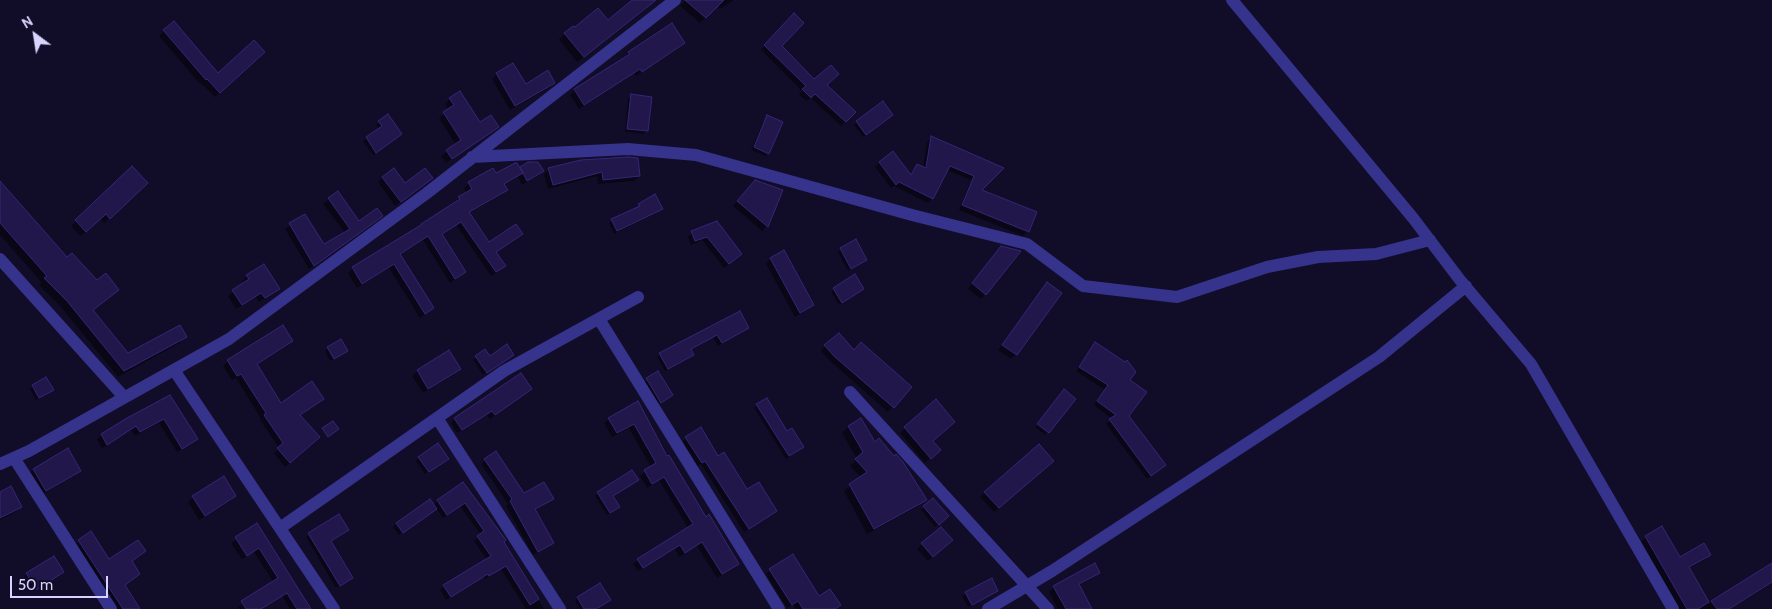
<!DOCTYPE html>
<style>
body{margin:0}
#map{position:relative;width:1772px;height:609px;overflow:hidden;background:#110d28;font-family:Cabin,sans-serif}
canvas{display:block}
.north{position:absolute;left:10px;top:10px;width:50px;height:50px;-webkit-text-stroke:4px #110d28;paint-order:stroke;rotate:329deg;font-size:14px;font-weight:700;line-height:20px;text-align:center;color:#d9d4ff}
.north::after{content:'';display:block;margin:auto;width:18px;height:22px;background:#d9d4ff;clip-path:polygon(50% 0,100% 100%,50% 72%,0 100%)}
.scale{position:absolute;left:10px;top:576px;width:98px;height:22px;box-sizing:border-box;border:2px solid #d9d4ff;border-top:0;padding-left:6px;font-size:15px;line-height:18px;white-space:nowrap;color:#d9d4ff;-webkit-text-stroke:4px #110d28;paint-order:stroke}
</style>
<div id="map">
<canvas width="1772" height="609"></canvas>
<div class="north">N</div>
<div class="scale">50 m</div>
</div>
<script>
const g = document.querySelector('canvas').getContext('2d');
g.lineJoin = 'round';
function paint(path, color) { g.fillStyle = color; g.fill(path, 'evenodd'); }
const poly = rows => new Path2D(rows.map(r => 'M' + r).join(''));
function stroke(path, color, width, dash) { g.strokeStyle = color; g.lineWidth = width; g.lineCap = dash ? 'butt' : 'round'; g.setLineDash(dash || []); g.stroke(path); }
paint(poly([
 [634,0,656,0,577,62,559,39,573,27,574,29,608,21],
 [686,0,734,0,720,9,718,5,700,23,680,6],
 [795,15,780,46,814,80,825,85,854,112,841,126,811,98,806,101,799,94,802,91,761,50],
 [164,31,218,74,263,52,215,97,201,83,200,84,159,36],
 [684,43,679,48,636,76,634,73,579,109,570,95,575,90,625,59,624,58,629,53],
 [497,74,525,85,554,83,549,88,510,110,492,79],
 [632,96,647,131,643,134,625,132,628,99],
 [450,99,480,124,492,131,446,163,441,156,456,145,439,118,449,110,445,104],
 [768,117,768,153,765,156,751,150,764,120],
 [889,118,863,137,854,125,857,122],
 [379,122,401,134,373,155,363,141,379,129,376,125],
 [932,137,1002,168,980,190,1035,213,1027,232,1023,236,959,210,971,180,947,170,932,199,928,203,894,186,891,188,875,167,879,163,910,176,917,165,923,168,927,142],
 [581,161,639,176,634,181,598,184,597,176,548,189,544,174,549,169],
 [528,164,542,171,537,176,522,185,518,177,504,185,506,190,501,195,468,213,489,244,521,234,495,253,504,266,499,270,491,276,456,225,441,235,464,272,450,283,423,240,399,255,432,308,420,318,389,268,357,288,348,273,353,268,455,204,455,202,459,198,467,193,464,188,469,183,519,169],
 [132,168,147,183,104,223,100,218,81,236,71,226],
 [382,177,405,185,426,183,395,206,378,182],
 [0,183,92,311,127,355,185,337,180,343,118,377,61,307,39,285,42,283,0,235],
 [751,186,767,226,762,231,733,206],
 [337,193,359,222,376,220,309,269,285,229,304,215,323,246,345,233,323,204],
 [639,205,661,209,658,212,614,234,609,223,612,220,637,209],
 [723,232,736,258,724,268,702,240,691,245,688,237,692,233],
 [841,249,866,260,848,271,838,252],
 [996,252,986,294,981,299,968,289],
 [770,259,813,305,808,309,795,317,766,264],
 [247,276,278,289,259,302,256,297,236,309,228,296,244,284,242,281],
 [1047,284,1016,354,1011,359,998,350],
 [834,289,859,292,839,305,831,292],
 [748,328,718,346,713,337,690,350,689,358,665,371,657,357,706,329],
 [292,341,287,346,256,365,281,405,323,398,300,416,314,442,285,467,274,453,279,448,260,420,261,419,236,378,232,380,223,366,228,361],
 [1095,344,1128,416,1160,469,1147,479,1106,424,1112,419,1094,405,1105,390,1076,371],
 [825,346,854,351,910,388,888,412,830,361,821,351],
 [328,348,347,351,330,361,325,351],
 [449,352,459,369,454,374,423,393,412,376,417,371],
 [476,357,489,358,509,358,483,375,473,360],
 [658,373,672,395,657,405,643,383],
 [33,386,52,390,36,400,30,389],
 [531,389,490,419,487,415,457,433,451,423,455,419],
 [1061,394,1074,399,1045,435,1035,427],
 [170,396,197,439,192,443,177,452,159,423,135,436,131,430,102,448,97,440,101,435,128,419],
 [766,399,787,432,803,447,786,459,754,408],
 [936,401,931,441,934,455,925,463,900,433],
 [637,403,666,458,705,518,738,563,717,578,697,546,679,557,675,549,638,571,633,564,638,560,688,528,659,480,647,488,640,476,651,467,629,428,612,437,604,423,609,419],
 [860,420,874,444,925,500,919,506,867,534,844,491,861,478,850,466,857,459,842,433,848,427],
 [686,438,718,457,746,491,776,511,744,532,701,464,697,466,682,442],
 [68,450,80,470,75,475,41,495,28,475,33,470],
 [419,457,444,461,425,474,416,461],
 [485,460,524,494,552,499,534,511,552,543,548,547,533,555,506,506,508,504,481,464],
 [1048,466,994,512,980,497,985,492],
 [637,480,612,497,615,510,607,515,595,496,598,493],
 [463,483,483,512,485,511,502,537,502,542,544,609,526,609,501,569,485,579,483,577,446,600,440,590,444,586,487,560,474,541,481,535,460,506,443,518,436,508,399,535,393,527,397,523,433,505],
 [0,493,20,507,15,512,0,520],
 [235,496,230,501,199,520,188,502,193,497],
 [933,499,947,516,935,527,921,510],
 [257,525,309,609,290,609,282,596,262,609,239,609,238,607,274,583,254,552,242,559,231,543],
 [310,533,344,533,330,542,352,578,349,581,336,588,306,537,308,535,325,562,327,560],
 [1646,537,1679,559,1709,555,1704,560,1689,568,1709,604,1772,565,1772,583,1730,609,1679,609,1641,542],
 [79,541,109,561,144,551,131,562,139,574,124,586,139,609,115,609,74,546],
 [922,544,946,545,928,561,917,549],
 [770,570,818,598,839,605,835,609,796,609,793,604,787,608,766,574],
 [62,572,33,592,24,577,27,574],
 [1099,572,1094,577,1078,586,1091,609,1058,609,1049,592,1054,587],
 [991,580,997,590,968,607,962,596],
 [578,598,596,609,580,609,575,601]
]), '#0007');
const building = poly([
 [632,0,656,0,584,57,564,33,573,26,575,27,598,8,608,20,632,0],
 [685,0,724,0,706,18,685,0],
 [794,13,804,23,782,46,814,79,831,65,839,74,827,85,856,112,846,122,815,94,811,98,802,89,806,86,764,45,794,13],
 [174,21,218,73,254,40,265,52,220,93,207,79,206,80,163,30,174,21],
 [672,23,685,43,642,72,640,69,584,105,574,89,630,54,628,52,672,23],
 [513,63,526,84,548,70,555,83,515,106,496,73,513,63],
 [460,91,480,122,491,115,499,127,452,159,446,150,461,140,443,112,454,105,449,98,460,91],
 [631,94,652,97,648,131,627,129,631,94],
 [883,101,893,115,866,135,856,121,883,101],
 [388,114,402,134,376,153,366,137,382,126,378,121,388,114],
 [767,115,783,122,769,154,754,147,767,115],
 [931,136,1004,168,982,190,1037,212,1029,232,962,205,974,176,950,166,933,199,899,182,896,185,879,162,893,151,911,175,917,164,926,168,931,136],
 [628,157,638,158,640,176,603,180,602,172,553,185,548,168,581,160,628,157],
 [528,162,538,162,544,171,527,181,520,167,528,162],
 [515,163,517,163,523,173,504,184,508,190,469,212,489,242,516,224,523,234,496,252,506,266,496,272,461,222,442,234,466,272,455,279,428,236,400,254,434,308,425,314,394,264,362,284,352,267,421,225,421,224,460,199,458,197,472,189,468,182,493,168,496,173,515,163],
 [132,166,148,183,110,219,106,214,86,232,75,220,132,166],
 [394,168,405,183,425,168,433,178,401,202,382,177,394,168],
 [755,180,783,190,768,227,737,201,755,180],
 [0,181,67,257,72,253,97,280,106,273,119,290,93,310,128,353,180,325,187,337,124,371,67,301,44,278,47,276,0,223,0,181],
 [338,191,359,221,377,208,383,216,314,266,289,223,305,214,324,244,350,229,328,198,338,191],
 [655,194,663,209,617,231,611,219,640,206,638,204,655,194],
 [717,221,742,254,729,264,707,237,695,241,691,231,717,221],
 [856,239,867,260,851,269,840,248,856,239],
 [1001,246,1021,251,986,295,972,283,1001,246],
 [784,250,814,305,800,313,770,258,784,250],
 [264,264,280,289,265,298,261,293,242,305,232,290,249,279,246,275,264,264],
 [855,274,864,289,842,303,833,288,855,274],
 [1047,282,1062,293,1017,355,1002,345,1047,282],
 [740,311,749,328,722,343,717,335,691,349,694,355,668,369,659,353,740,311],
 [283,325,293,341,257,364,281,403,312,381,324,399,300,415,320,437,290,463,277,448,283,443,264,415,266,413,241,374,237,376,227,360,283,325],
 [839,333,854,350,861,342,912,387,894,408,835,357,824,345,839,333],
 [341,339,348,351,334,359,327,347,341,339],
 [1095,342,1125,362,1127,360,1136,372,1130,380,1147,392,1129,416,1166,465,1151,476,1109,419,1116,415,1097,401,1108,385,1079,367,1095,342],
 [507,344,514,355,487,373,475,356,485,349,490,356,507,344],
 [449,350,461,369,428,389,417,370,449,350],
 [658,371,673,395,661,403,646,378,658,371],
 [521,373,532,389,495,415,492,411,462,430,454,418,521,373],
 [46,377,54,390,39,398,32,385,46,377],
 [1064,389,1076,399,1049,433,1037,424,1064,389],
 [170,395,198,439,182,449,164,419,140,432,136,426,107,445,101,434,127,418,170,395],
 [767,398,787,431,792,428,804,447,789,456,756,404,767,398],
 [936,399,955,422,933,441,941,450,931,459,904,427,936,399],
 [638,401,667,456,669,455,706,517,709,514,739,564,722,574,702,542,685,553,680,545,643,568,637,559,693,524,664,477,652,484,644,470,656,463,634,424,617,433,608,418,638,401],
 [861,418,875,442,879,438,894,456,896,454,903,462,927,500,874,529,849,484,867,472,855,459,863,452,848,426,861,418],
 [333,421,339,429,328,437,322,428,333,421],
 [701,427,718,456,724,452,747,489,759,482,777,511,749,529,705,461,702,463,685,437,701,427],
 [438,443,449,459,429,472,418,457,438,443],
 [1039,444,1054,461,999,508,984,492,1039,444],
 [68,448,81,471,46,491,33,469,68,448],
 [496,451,524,493,544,482,554,499,535,509,554,543,538,552,510,501,512,499,484,459,496,451],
 [632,470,639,480,613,496,620,507,610,513,597,492,632,470],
 [224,476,236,496,205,516,192,496,224,476],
 [463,482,506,540,504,542,539,599,530,605,506,566,489,576,488,574,451,597,443,585,491,556,477,536,484,531,465,503,447,515,437,500,463,482],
 [11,486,22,507,0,518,0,492,11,486],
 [933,498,949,516,939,525,923,506,933,498],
 [430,499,437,509,403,533,396,523,430,499],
 [339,514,349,530,331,541,353,578,340,586,308,533,339,514],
 [257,523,269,542,311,609,297,609,287,593,261,609,246,609,241,601,278,578,259,548,247,556,235,537,257,523],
 [1662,526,1680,557,1704,543,1711,555,1689,567,1709,602,1698,609,1687,609,1645,536,1662,526],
 [941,527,953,540,933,557,921,543,941,527],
 [91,531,109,559,138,540,146,551,132,561,140,574,125,585,140,609,123,609,78,540,91,531],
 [793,554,819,596,830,589,841,605,835,609,803,609,798,601,792,605,769,569,793,554],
 [54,556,64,572,36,590,26,573,54,556],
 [1095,563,1100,573,1079,584,1092,609,1066,609,1053,586,1095,563],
 [1772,563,1772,582,1729,609,1717,609,1711,601,1772,563],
 [992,578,998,591,972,605,965,592,992,578],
 [600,583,611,600,596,609,584,609,577,597,600,583]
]);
paint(building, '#21174b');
stroke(building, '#362679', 1);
stroke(poly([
 [1232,0,1413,218,1460,280,1531,364,1673,609],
 [472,157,628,149,696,155,912,215,1027,244,1083,286,1177,297,1267,267,1318,257,1376,254,1430,240],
 [0,259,124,397],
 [599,319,779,609],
 [174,370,334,609],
 [850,392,1048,609],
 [437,418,560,609],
 [14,458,111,609],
 [0,464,29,451,229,339,427,193,675,0],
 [280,528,504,371,638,297],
 [988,609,1052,571,1379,357,1466,286]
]), '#36338c', 12);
</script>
